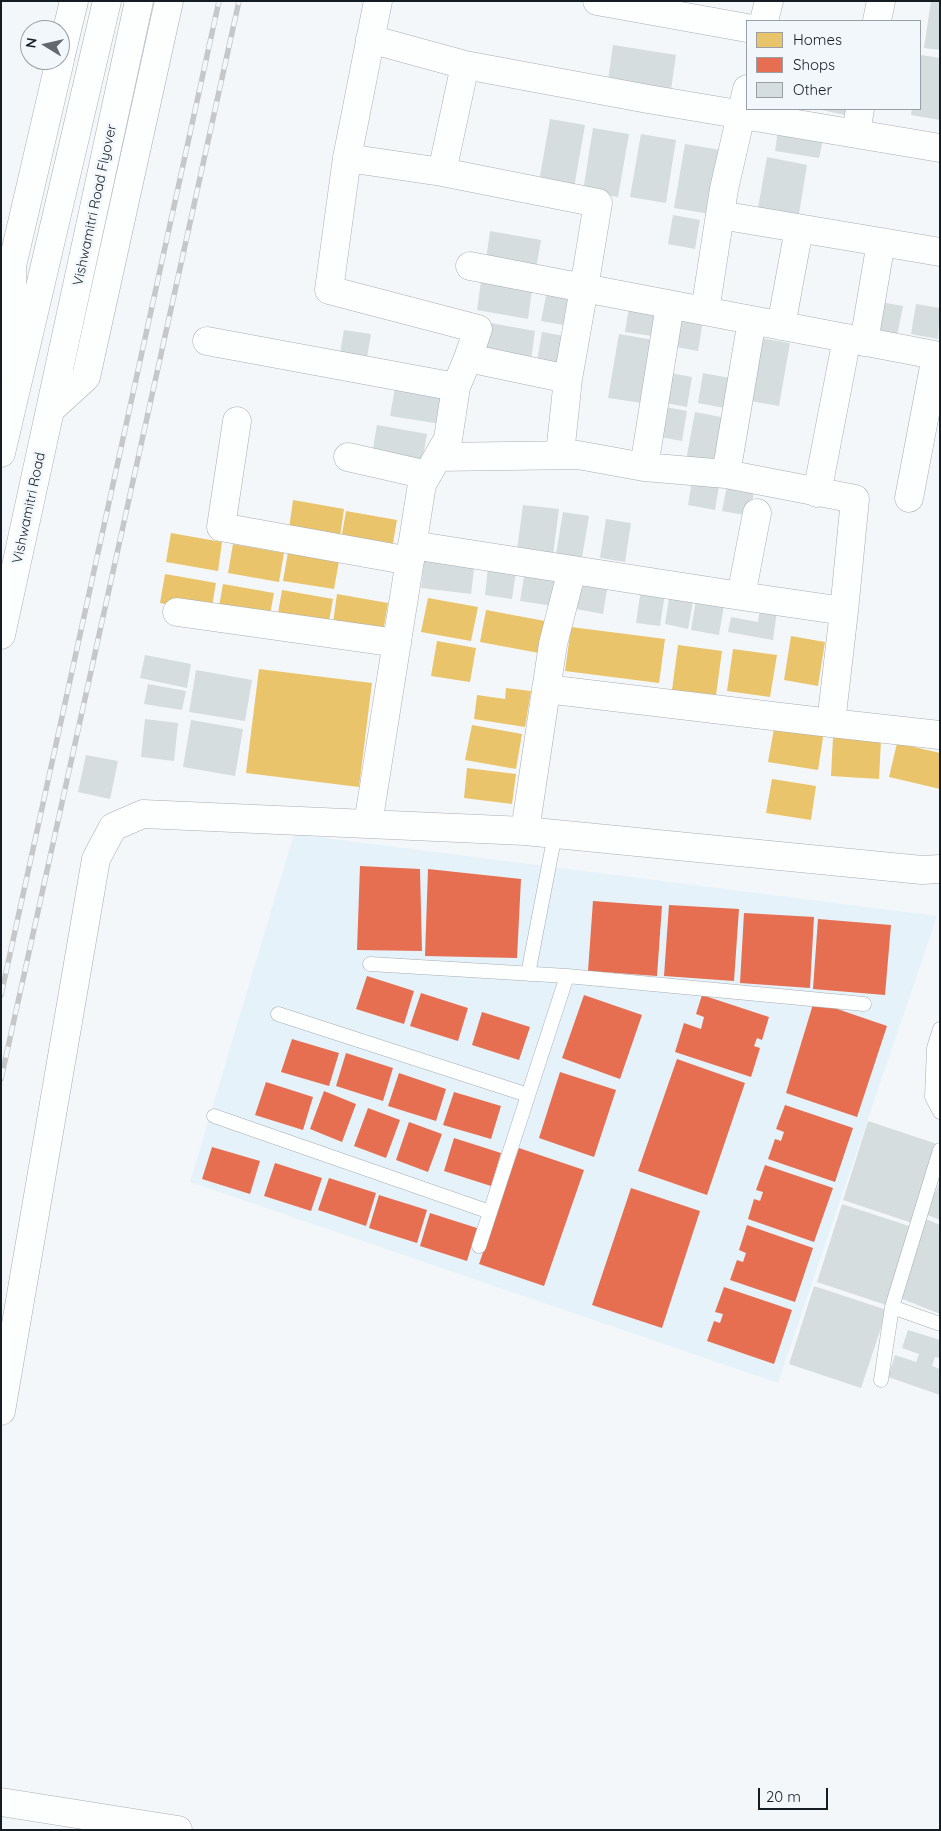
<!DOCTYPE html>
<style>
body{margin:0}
#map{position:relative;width:941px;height:1831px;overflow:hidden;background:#f4f7f9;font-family:Quicksand,sans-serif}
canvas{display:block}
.frame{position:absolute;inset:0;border:2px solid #131d23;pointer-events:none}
.legend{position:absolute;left:746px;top:20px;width:175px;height:90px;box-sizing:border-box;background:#f2f7fb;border:1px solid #99a0a5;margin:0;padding:6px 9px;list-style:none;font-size:15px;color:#131d23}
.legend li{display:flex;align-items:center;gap:10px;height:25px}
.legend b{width:25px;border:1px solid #99a0a5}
.north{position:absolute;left:20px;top:20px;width:50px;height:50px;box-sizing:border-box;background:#f2f7fb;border:1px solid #99a0a5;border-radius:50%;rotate:279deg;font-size:14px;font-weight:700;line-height:20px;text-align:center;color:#131d23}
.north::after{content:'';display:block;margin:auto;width:18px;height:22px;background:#62696e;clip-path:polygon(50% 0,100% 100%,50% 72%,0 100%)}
.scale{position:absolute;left:758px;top:1788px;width:70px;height:22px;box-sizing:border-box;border:2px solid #131d23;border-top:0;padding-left:6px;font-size:15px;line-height:18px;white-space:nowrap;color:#131d23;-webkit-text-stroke:4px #f2f7fb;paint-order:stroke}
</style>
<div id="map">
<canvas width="941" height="1831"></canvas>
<div class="frame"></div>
<ul class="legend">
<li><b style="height:14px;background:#e9c46a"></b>Homes</li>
<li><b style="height:14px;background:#e76f51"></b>Shops</li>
<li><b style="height:14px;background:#d5dddf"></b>Other</li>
</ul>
<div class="north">N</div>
<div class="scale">20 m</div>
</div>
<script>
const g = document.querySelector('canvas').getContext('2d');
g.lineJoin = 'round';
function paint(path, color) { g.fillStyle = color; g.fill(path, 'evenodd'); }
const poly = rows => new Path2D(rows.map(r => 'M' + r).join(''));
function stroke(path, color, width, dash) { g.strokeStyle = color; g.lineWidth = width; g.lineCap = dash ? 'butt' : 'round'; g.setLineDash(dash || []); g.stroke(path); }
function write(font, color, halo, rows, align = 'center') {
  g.font = font + ' Quicksand,sans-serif'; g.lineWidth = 5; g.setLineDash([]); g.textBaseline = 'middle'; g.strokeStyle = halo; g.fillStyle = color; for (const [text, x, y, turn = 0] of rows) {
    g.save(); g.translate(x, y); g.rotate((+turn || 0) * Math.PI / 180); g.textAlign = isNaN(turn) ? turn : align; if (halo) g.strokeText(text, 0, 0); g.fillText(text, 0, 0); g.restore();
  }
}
paint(poly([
 [294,834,937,916,778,1383,190,1182]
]), '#e5f2fa');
paint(poly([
 [293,500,344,509,340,537,289,529],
 [346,511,397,520,392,549,341,540],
 [171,533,222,542,218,571,166,562],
 [233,544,284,553,279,582,228,573],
 [288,552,339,561,334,589,283,581],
 [165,574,216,583,211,612,160,603],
 [223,584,274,593,269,620,218,612],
 [282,590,333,599,328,627,277,619],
 [337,594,388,603,383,632,333,623],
 [428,598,478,607,471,641,421,632],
 [486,610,545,621,539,653,480,642],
 [571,627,665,639,659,683,565,671],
 [791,636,825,642,818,686,784,680],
 [437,641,476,648,470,682,431,676],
 [678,645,722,651,716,695,672,690],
 [733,649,777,655,770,697,727,691],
 [259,669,372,683,359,787,246,773],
 [506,688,531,691,525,727,474,719,477,695,505,699],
 [775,723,824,731,818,770,768,762],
 [472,725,522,734,516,769,465,760],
 [833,737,881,740,879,779,831,776],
 [897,743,940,753,940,789,889,777],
 [467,768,516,774,512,804,464,798],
 [772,779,816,786,811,820,766,813]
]), '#e9c46a');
paint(poly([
 [360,866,420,869,422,951,357,950],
 [428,869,521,879,517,958,425,956],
 [593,901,662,906,657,976,588,971],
 [669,905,739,909,734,981,664,976],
 [744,913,814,917,810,988,740,983],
 [818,919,891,925,885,995,813,989],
 [367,976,414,991,404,1024,356,1009],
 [421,993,468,1008,458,1041,410,1026],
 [584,995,642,1015,620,1079,562,1058],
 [702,995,769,1017,762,1040,757,1038,754,1046,760,1048,751,1077,675,1052,684,1023,701,1029,704,1017,696,1014],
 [814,1001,887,1026,857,1117,786,1093],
 [482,1012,530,1027,519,1060,472,1045],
 [292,1039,339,1053,329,1086,281,1072],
 [346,1053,393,1068,383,1101,336,1086],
 [677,1059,745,1083,707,1195,638,1171],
 [560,1072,616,1090,594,1157,539,1138],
 [399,1073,446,1089,436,1121,388,1106],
 [266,1082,313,1097,303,1130,255,1115],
 [324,1091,356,1104,342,1142,310,1129],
 [454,1092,501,1106,491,1139,443,1125],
 [785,1105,853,1128,835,1182,768,1159,775,1139,781,1141,784,1132,776,1129],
 [368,1108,400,1120,386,1158,354,1146],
 [409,1122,442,1134,428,1172,396,1160],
 [454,1138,501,1153,491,1186,444,1171],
 [212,1147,260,1161,250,1194,202,1179],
 [519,1148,584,1170,544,1286,479,1264],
 [275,1163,322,1178,311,1211,264,1196],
 [765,1165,833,1188,814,1242,748,1219,754,1199,760,1201,763,1192,756,1190],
 [329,1178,376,1193,366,1226,318,1210],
 [631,1188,700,1211,662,1328,592,1305],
 [379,1195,427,1210,417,1243,369,1228],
 [430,1213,477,1228,467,1261,420,1246],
 [747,1225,813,1248,795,1302,730,1280,737,1260,743,1262,746,1253,739,1250],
 [724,1287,792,1310,774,1364,707,1341,714,1321,720,1323,723,1314,715,1312]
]), '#e76f51');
paint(poly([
 [931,1,940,1,940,50,924,48],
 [613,45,676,55,671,90,608,80],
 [921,55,940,58,940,120,911,115,912,109,920,109],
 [817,109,846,109,845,115],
 [550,119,585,125,574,188,539,182],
 [779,123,825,131,819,158,775,151],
 [593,128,629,134,618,197,583,191],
 [641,134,676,140,666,203,630,197],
 [685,144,720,150,710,214,674,208],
 [767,157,807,165,798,220,757,213],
 [673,215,700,220,695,249,668,244],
 [490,231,541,240,536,269,486,260],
 [481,281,532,290,528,319,477,310],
 [547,291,574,296,569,326,541,321],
 [875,301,903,306,897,336,870,331],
 [630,302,658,306,652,336,625,332],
 [916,304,940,308,938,339,911,334],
 [676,317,703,321,698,351,671,346],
 [485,322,535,331,531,360,480,351],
 [344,330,371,334,366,364,339,359],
 [542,332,570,337,564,366,537,361],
 [619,334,654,340,643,403,608,398],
 [754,337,790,343,779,406,744,400],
 [665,372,692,377,687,407,660,402],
 [703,373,730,378,725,408,698,403],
 [395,387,446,396,441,424,390,416],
 [660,406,687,411,682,441,654,436],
 [695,412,731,419,721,472,685,466],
 [377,425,427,434,422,462,372,454],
 [693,475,720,480,715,510,688,505],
 [728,481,755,486,750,516,722,511],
 [523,505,559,509,553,555,517,550],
 [563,512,589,516,582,558,556,554],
 [606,519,631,523,625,562,600,558],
 [425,555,475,561,471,594,421,588],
 [488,567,516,571,512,599,485,595],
 [525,571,558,576,553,606,520,601],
 [581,579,608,584,603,614,576,609],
 [641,589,665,593,660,626,636,623],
 [670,592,694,596,688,629,665,624],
 [696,600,724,605,719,635,691,630],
 [760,608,777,611,773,640,728,632,731,617,758,622],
 [145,655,191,664,187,688,140,678],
 [196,670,252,680,245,721,189,712],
 [148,684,186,691,182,710,144,704],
 [145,719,178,723,174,761,141,757],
 [191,720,243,729,235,776,183,767],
 [86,755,118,761,110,799,78,792],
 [868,1121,940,1145,915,1224,843,1200],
 [940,1181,940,1220,925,1214,931,1191,935,1193],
 [842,1204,915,1228,892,1307,817,1282],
 [926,1219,940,1225,940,1314,900,1298],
 [814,1286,887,1310,861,1388,789,1364],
 [908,1330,940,1340,940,1358,935,1357,932,1366,940,1369,940,1395,888,1377,895,1355,916,1362,919,1354,902,1348]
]), '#d5dddf');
const service = poly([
 [370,964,567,976,864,1004],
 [528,974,555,834],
 [278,1014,528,1095],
 [940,1029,934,1048,932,1097,940,1112],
 [214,1116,490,1212],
 [479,1246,567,976],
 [892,1307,940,1324],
 [881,1380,892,1307,940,1150]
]);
const minor = poly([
 [378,1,347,158,329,290,478,329,468,358],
 [597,1,747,28],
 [764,21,769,1],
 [877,21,881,1],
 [370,39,465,65],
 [60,59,74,1],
 [856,133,860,109],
 [347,158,442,172,598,203,584,288,470,266],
 [442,172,465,65,648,99,940,148],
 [720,215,881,242],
 [705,311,724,189,747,89],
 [781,326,799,229],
 [207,341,456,387],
 [864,342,881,242,940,252],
 [12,386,12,266,60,60],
 [51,409,86,377,169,1],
 [237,421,221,527,410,561],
 [560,454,568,379],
 [348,457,427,475],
 [438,457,578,455,644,467,726,474,855,499,844,611,831,723,546,689],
 [644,467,670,305],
 [726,474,752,320],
 [817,493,847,338],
 [909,498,936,356],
 [412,545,741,596,757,513],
 [741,596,844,611],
 [177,612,397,643],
 [831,723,940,735],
 [368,824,422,484,448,439,456,387,468,358,568,379,584,288,940,356],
 [525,831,553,644,572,570],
 [1,1411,96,859,113,827,143,814,525,831,922,870,940,869],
 [1,1802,178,1830]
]);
const secondary = poly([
 [1,453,107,1],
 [1,635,139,1]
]);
stroke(service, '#a8aeb2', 15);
stroke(minor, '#a8aeb2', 29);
stroke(secondary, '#a8aeb2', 29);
stroke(service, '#fdfefe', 14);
stroke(minor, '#fdfefe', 28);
stroke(secondary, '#fdfefe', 28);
const rail = poly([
 [1,995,219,1],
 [1,1079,239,1]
]);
stroke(rail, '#c5c7c8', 5.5);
stroke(rail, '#f2f7fb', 4, [11]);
write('14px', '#131d23', '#f2f7fb', [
 ["Vishwamitri Road Flyover",95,205,-78],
 ["Vishwamitri Road",29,508,-78]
]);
</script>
